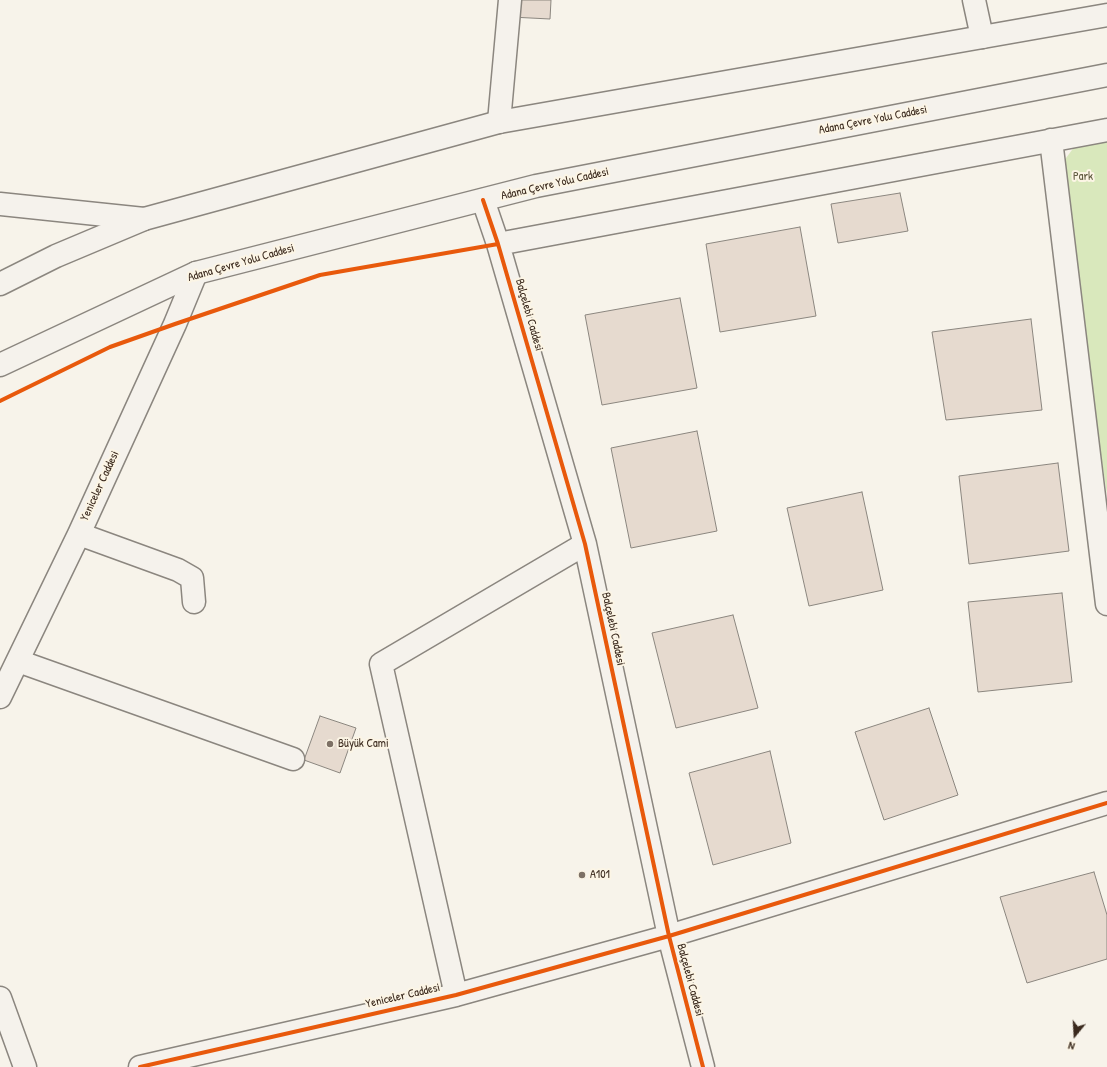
<!DOCTYPE html>
<meta charset="utf-8">
<style>
body{margin:0}
#map{position:relative;width:1107px;height:1067px;overflow:hidden;background:#f7f3ea;font-family:"Patrick Hand",sans-serif}
canvas{display:block}
.north{position:absolute;left:1055px;top:1015px;width:40px;height:40px;-webkit-text-stroke:3px #fcf5e5;paint-order:stroke;rotate:198deg;font-size:11px;font-weight:700;line-height:16px;text-align:center;color:#3b2a1e}
.north::after{content:'';display:block;margin:auto;width:14px;height:18px;background:#3b2a1e;clip-path:polygon(50% 0,100% 100%,50% 72%,0 100%)}
</style>
<div id="map">
<canvas width="1107" height="1067"></canvas>
<div class="north">N</div>
</div>
<script>
const g = document.querySelector('canvas').getContext('2d');
g.lineJoin = 'round';
function paint(path, color) { g.fillStyle = color; g.fill(path, 'evenodd'); }
const poly = rows => new Path2D(rows.map(r => 'M' + r).join(''));
function stroke(path, color, width, dash) { g.strokeStyle = color; g.lineWidth = width; g.lineCap = dash ? 'butt' : 'round'; g.setLineDash(dash || []); g.stroke(path); }
function write(font, color, halo, rows, align = 'center') {
  g.font = font + ' "Patrick Hand",sans-serif'; g.lineWidth = 4; g.setLineDash([]); g.textBaseline = 'middle'; g.strokeStyle = halo; g.fillStyle = color; for (const [text, x, y, turn = 0] of rows) {
    g.save(); g.translate(x, y); g.rotate((+turn || 0) * Math.PI / 180); g.textAlign = isNaN(turn) ? turn : align; if (halo) g.strokeText(text, 0, 0); g.fillText(text, 0, 0); g.restore();
  }
}
paint(poly([
 [1107,140,1107,494,1057,170,1075,146]
]), '#d9e8bc');
const building = poly([
 [512,0,551,0,550,19,511,17,512,0],
 [900,193,908,231,838,243,831,204,900,193],
 [800,227,816,316,720,332,706,244,800,227],
 [680,298,697,388,602,405,585,315,680,298],
 [1031,319,1042,410,946,420,932,332,1031,319],
 [697,431,717,531,631,548,611,448,697,431],
 [1058,463,1069,551,969,564,959,476,1058,463],
 [862,492,883,590,809,606,787,508,862,492],
 [1062,593,1072,682,978,692,968,602,1062,593],
 [733,615,758,708,676,728,652,633,733,615],
 [929,708,958,795,884,820,855,732,929,708],
 [320,716,356,728,340,773,304,760,320,716],
 [770,751,791,843,713,865,689,773,770,751],
 [1094,872,1107,915,1107,959,1027,983,1000,897,1094,872]
]);
paint(building, '#e6dacf');
stroke(building, '#8b867f', 1);
const minor = poly([
 [974,0,982,37],
 [499,122,510,0],
 [1051,140,1107,604],
 [483,200,498,244,585,544,669,936,703,1067],
 [0,204,144,219],
 [498,244,1107,130],
 [79,534,178,570,192,578,194,602],
 [18,661,293,759],
 [0,697,79,534,175,324,196,273],
 [456,995,381,664,585,544],
 [0,998,25,1067],
 [140,1067,456,995,669,936,1107,803]
]);
const highway = poly([
 [0,284,56,256,144,219,499,122,1107,15],
 [0,365,196,273,536,186,1107,75]
]);
stroke(minor, '#8b867f', 25);
stroke(highway, '#8b867f', 25);
stroke(minor, '#f5f2ec', 22);
stroke(highway, '#f5f2ec', 22);
stroke(poly([
 [483,200,498,244,585,544,669,936,703,1067],
 [0,401,110,347,175,324,320,275,498,244],
 [140,1067,456,995,669,936,1107,803]
]), '#e8590c', 4);
for (const [x, y, r, color] of [
 [330,744,4,"#7d7065"],
 [582,875,4,"#7d7065"]
]) { const dot = new Path2D(); dot.arc(x, y, r, 0, 2 * Math.PI); g.fillStyle = color; g.fill(dot); stroke(dot, '#fcf5e5', 1.5); }
write('12px', '#3b2a1e', '#fcf5e5', [
 ["Adana Çevre Yolu Caddesi",873,120,-11],
 ["Adana Çevre Yolu Caddesi",555,184,-13],
 ["Adana Çevre Yolu Caddesi",241,263,-16],
 ["Balçelebi Caddesi",529,315,74],
 ["Yeniceler Caddesi",100,486,-65],
 ["Balçelebi Caddesi",613,629,78],
 ["Balçelebi Caddesi",690,980,75],
 ["Yeniceler Caddesi",403,996,-13]
]);
write('12px', '#5c573c', '#fcf5e5', [
 ["Park",1083,177]
]);
write('12px', '#3b2a1e', '#fcf5e5', [
 ["Büyük Cami",338,744],
 ["A101",590,875]
], 'left');
</script>
